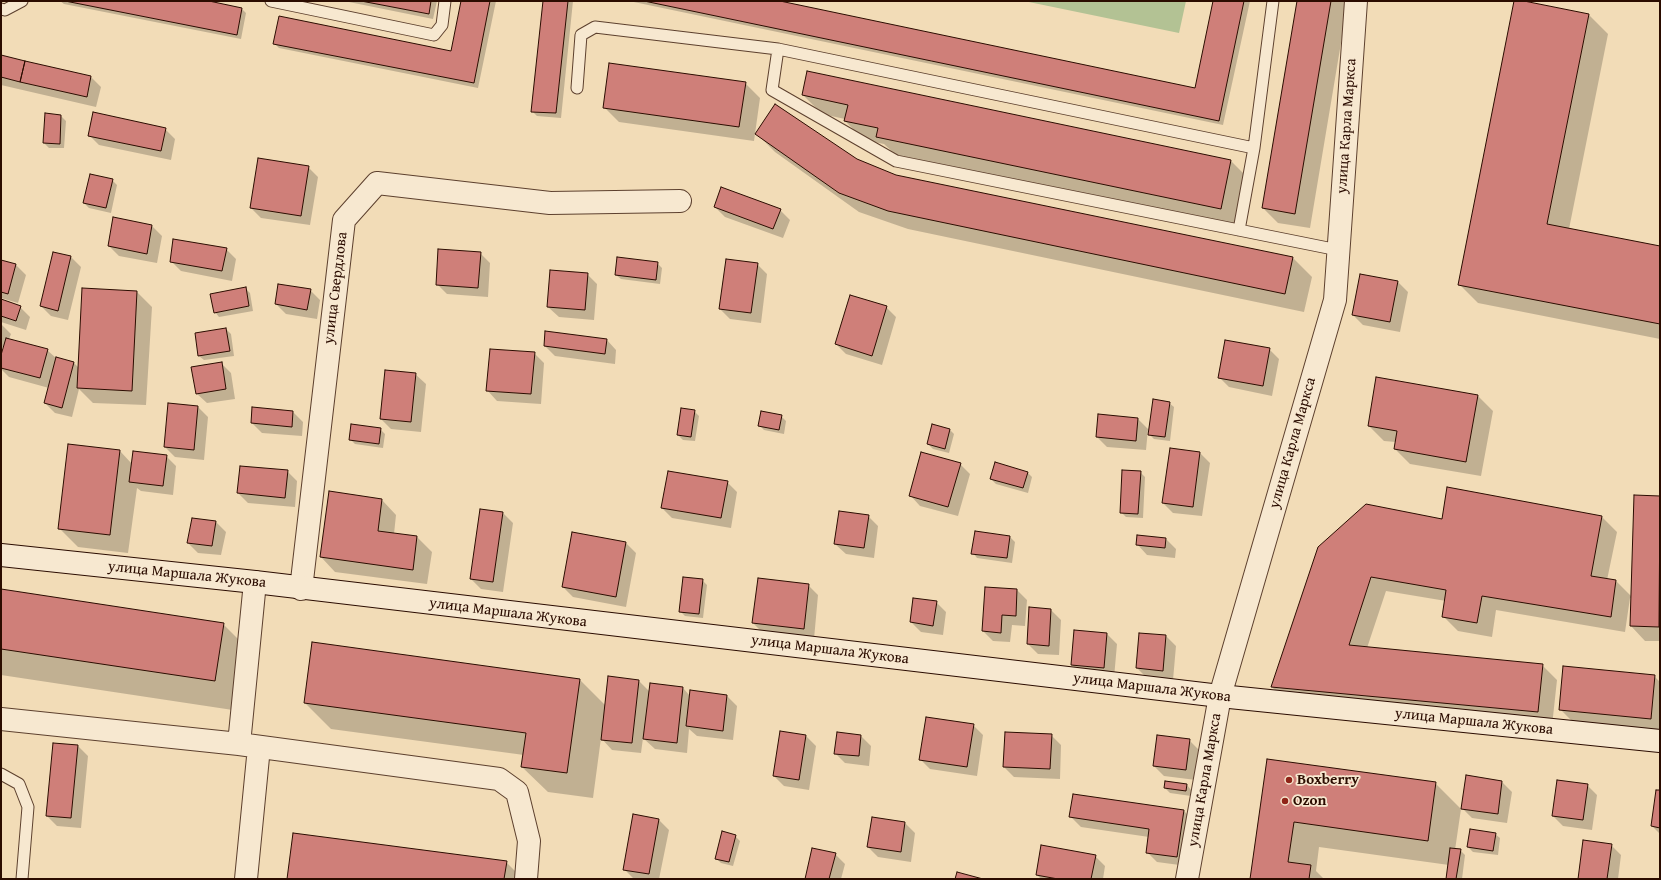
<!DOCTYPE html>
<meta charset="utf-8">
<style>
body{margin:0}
#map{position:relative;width:1661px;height:880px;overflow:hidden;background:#f2dcb7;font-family:"Gentium Book Plus",serif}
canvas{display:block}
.frame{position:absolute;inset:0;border:2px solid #2b0c00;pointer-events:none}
</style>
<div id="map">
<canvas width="1661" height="880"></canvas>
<div class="frame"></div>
</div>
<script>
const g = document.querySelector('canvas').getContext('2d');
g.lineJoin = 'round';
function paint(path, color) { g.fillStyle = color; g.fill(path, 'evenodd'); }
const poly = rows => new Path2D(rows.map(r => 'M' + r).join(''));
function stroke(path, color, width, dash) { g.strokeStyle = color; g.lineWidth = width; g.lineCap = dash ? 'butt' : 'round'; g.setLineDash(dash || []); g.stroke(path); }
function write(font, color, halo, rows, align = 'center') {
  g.font = font + ' "Gentium Book Plus",serif'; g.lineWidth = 3.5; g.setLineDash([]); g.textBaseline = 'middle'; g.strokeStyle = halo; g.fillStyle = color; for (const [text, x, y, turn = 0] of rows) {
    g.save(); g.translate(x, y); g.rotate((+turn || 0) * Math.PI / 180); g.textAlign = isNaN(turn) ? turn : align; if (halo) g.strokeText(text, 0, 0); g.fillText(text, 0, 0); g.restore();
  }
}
paint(poly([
 [1024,1,1186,1,1179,33]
]), '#b3c294');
paint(poly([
 [60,1,204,1,241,8,246,13,241,39,64,4],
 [344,1,437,1,433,19],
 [462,1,496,1,478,88,279,48,274,43,452,52],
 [544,1,573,1,561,118,537,116,532,111],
 [629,1,775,1,1196,89,1214,1,1250,1,1223,125],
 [1298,1,1348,1,1310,228,1278,223,1263,208],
 [1515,1,1589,15,1608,34,1569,229,1660,247,1660,339,1478,303,1459,284],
 [1,56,91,77,101,87,96,107,1,85],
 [807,72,1231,161,1250,180,1240,227,896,155,884,144,864,140,845,121,845,119,822,114,803,95],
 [745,83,760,98,754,141,619,122,604,107],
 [46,114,61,116,66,121,64,148,49,148,44,143],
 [165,129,175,139,171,160,99,145,89,135],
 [756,133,856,159,895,176,1293,258,1312,277,1304,312,908,229,859,212,775,152],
 [308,167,318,177,310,225,261,218,251,208],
 [112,180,117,185,111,213,89,208,84,203],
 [715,207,780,210,790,220,783,238,725,217],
 [152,226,162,236,157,263,119,256,109,246],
 [226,249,236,259,232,281,181,271,171,261],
 [480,253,490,263,488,297,447,294,437,284],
 [71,257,81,267,68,320,51,316,41,306],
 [1,261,16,265,26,275,18,303,1,298],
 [657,263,662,268,660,284,621,279,616,275],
 [757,264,767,274,761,323,730,319,720,309],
 [587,274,597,284,594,320,559,317,548,307],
 [1398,282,1408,292,1400,332,1363,325,1353,315],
 [245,288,250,293,253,311,219,317,215,312],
 [310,290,320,300,317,319,286,314,276,304],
 [137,292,152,307,146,405,93,403,79,389,72,417,55,413,45,403,49,388,9,377,1,369,1,359,4,348,1,347,1,324,11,334,9,339,47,350,56,358,73,362,79,368],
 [1,300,20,307,30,317,26,330,1,322],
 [886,307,896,317,882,365,846,354,836,344],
 [226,329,231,334,234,356,204,360,199,356],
 [606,339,616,350,615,364,555,356,545,346],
 [1269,349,1279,359,1272,396,1229,387,1219,377],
 [534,353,544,363,541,404,497,401,487,390],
 [221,363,231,373,235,399,207,403,196,393],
 [415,374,426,384,421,432,391,429,381,419],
 [1377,379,1478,396,1493,411,1481,476,1410,464,1395,449,1396,442,1384,441,1369,426],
 [1169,403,1174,407,1170,441,1154,439,1149,434],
 [198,407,208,417,204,460,175,457,165,447],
 [694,411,699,416,695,441,683,440,678,435],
 [293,412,303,422,302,436,262,433,252,423],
 [781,416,786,421,784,434,764,430,759,425],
 [1138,419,1148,429,1146,450,1107,447,1097,437],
 [380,429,385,434,383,448,355,444,350,439],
 [950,430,954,434,949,453,933,449,928,444],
 [120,451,132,464,166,456,176,466,173,495,141,491,137,488,128,553,78,547,59,528],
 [1200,453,1210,463,1202,516,1173,513,1163,503],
 [960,464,970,474,958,516,920,506,910,495],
 [287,471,297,481,295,507,248,503,238,493],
 [1027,472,1032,477,1028,493,996,484,991,479],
 [1140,472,1145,477,1143,518,1126,517,1121,512],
 [727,482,737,492,731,528,672,518,662,508],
 [1447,488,1602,517,1617,532,1607,580,1616,581,1632,597,1635,496,1660,497,1660,641,1645,641,1631,626,1632,598,1630,598,1625,632,1496,610,1492,637,1458,631,1443,616,1446,601,1386,591,1367,648,1542,665,1557,680,1552,726,1287,702,1272,687,1319,547,1443,520],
 [382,500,396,515,394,534,417,537,432,552,427,584,335,572,321,557],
 [503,513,513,523,503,592,481,589,471,579],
 [868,516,878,526,874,558,846,554,835,544],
 [216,522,226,532,221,555,198,553,188,543],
 [1138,536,1166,539,1176,549,1175,558,1147,555,1137,544],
 [1010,537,1015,542,1012,563,977,558,973,553],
 [626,543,636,553,626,607,573,597,563,587],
 [702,580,707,585,703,618,685,616,680,611],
 [808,585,818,595,814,639,763,633,753,623],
 [986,588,1017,590,1027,600,1025,626,1012,625,1010,642,993,641,983,631],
 [1,590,223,624,254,655,246,712,1,675],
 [936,602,946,612,943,635,921,632,911,622],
 [1030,608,1051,610,1061,620,1059,655,1038,654,1028,644],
 [1075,632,1107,634,1117,644,1114,678,1082,675,1072,665],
 [1166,636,1176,646,1173,680,1147,678,1137,668],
 [313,644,580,680,606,706,639,681,650,692,683,688,690,696,727,696,737,706,733,740,697,736,689,729,687,753,655,749,643,738,641,753,612,750,601,738,593,798,548,792,522,767,524,755,331,729,305,703],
 [1654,676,1660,682,1660,732,1575,724,1560,709],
 [973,725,983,735,977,776,930,769,920,759],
 [838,733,861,736,871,746,869,766,845,763,835,753],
 [1051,735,1061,745,1060,779,1014,777,1004,767],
 [806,736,816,746,809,790,784,786,774,776],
 [1189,740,1199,750,1196,780,1164,776,1154,766],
 [54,744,78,746,88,756,81,828,57,826,47,816],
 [1268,760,1435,783,1461,809,1455,850,1460,850,1465,855,1462,879,1447,879,1449,865,1319,847,1316,871,1324,879,1251,879],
 [1166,782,1187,785,1191,790,1191,796,1170,793,1165,788],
 [1502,782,1512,792,1507,823,1472,818,1462,808],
 [1587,785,1597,795,1592,830,1563,826,1553,816],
 [1660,792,1660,834,1652,826],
 [1184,811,1194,821,1187,866,1157,862,1147,852,1149,837,1081,827,1070,816],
 [659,820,669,830,659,879,634,879,624,869],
 [905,823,915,833,911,862,878,857,868,847],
 [1495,834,1500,838,1498,855,1473,852,1468,847],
 [735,836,740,841,733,866,721,863,716,858],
 [1611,845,1621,855,1618,879,1579,879],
 [835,854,845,864,841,879,806,879],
 [1095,856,1105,866,1103,879,1041,879,1037,875],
 [506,862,523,879,288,879]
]), '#0003');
const building = poly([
 [65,1,209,1,242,8,237,35,65,1],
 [361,1,431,1,429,14,361,1],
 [461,1,490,1,474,83,273,44,279,16,451,51,461,1],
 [543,1,568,1,556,113,531,112,543,1],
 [644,1,780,1,1195,88,1213,1,1244,1,1219,121,644,1],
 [1297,1,1331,1,1295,214,1262,208,1297,1],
 [1514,1,1524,1,1589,14,1547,224,1660,246,1660,324,1458,285,1514,1],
 [1,55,25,61,20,82,1,77,1,55],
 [25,61,91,76,87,97,20,82,25,61],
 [609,63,746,82,739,127,603,108,609,63],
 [807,71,1231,160,1221,209,876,137,878,128,844,121,848,105,802,95,807,71],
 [775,104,857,159,896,175,1293,257,1285,294,888,211,839,193,755,134,775,104],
 [93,112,166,128,161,151,88,136,93,112],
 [45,113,61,115,60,144,43,143,45,113],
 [258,158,309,166,301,216,250,208,258,158],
 [90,174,113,179,106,208,83,203,90,174],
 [721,187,781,209,773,229,714,207,721,187],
 [113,217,152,225,147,254,108,246,113,217],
 [173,239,227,248,222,271,170,262,173,239],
 [438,249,481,252,478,288,436,285,438,249],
 [53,252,71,256,58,311,40,306,53,252],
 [617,257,658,262,656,280,615,275,617,257],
 [726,259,758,263,751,313,719,309,726,259],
 [1,260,16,264,8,294,1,292,1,260],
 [550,270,588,273,585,310,547,307,550,270],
 [1360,274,1398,281,1390,322,1352,315,1360,274],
 [278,284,311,289,307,310,275,304,278,284],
 [246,287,249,306,214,313,210,294,246,287],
 [82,288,137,291,132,391,77,388,82,288],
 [850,295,887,306,872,356,835,344,850,295],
 [1,299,21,306,16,321,1,316,1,299],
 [226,328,230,351,198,356,195,333,226,328],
 [545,331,607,339,605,354,544,346,545,331],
 [6,338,48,349,40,378,1,368,1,355,6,338],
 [1225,340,1270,348,1263,386,1218,378,1225,340],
 [490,349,535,352,531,394,486,391,490,349],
 [56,357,74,362,62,408,44,403,56,357],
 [222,362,226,389,196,394,191,367,222,362],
 [385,370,416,373,411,422,380,419,385,370],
 [1376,377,1478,395,1466,462,1394,449,1397,431,1368,426,1376,377],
 [1153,399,1170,402,1165,437,1148,435,1153,399],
 [168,403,198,406,194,450,164,447,168,403],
 [252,407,293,411,292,427,251,423,252,407],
 [681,408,695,410,691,437,677,435,681,408],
 [761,411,782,415,779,430,758,426,761,411],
 [1098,414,1138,418,1136,441,1096,437,1098,414],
 [351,424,381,428,379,444,349,440,351,424],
 [932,424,950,429,945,449,927,444,932,424],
 [68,444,120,450,110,535,58,529,68,444],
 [1170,448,1200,452,1193,507,1162,503,1170,448],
 [133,451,167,455,163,486,129,482,133,451],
 [921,452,961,463,948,507,909,496,921,452],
 [995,462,1028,472,1023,488,990,479,995,462],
 [240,466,288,470,285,498,237,493,240,466],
 [1122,470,1141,471,1138,514,1120,513,1122,470],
 [668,471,728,481,721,518,661,508,668,471],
 [1447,487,1602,516,1591,576,1616,580,1611,617,1482,596,1477,623,1442,617,1446,590,1371,577,1349,645,1543,664,1538,712,1271,687,1318,547,1366,504,1442,519,1447,487],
 [329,491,382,499,378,531,417,536,413,570,320,557,329,491],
 [1634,495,1660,496,1659,627,1630,626,1634,495],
 [480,509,503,512,493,582,470,579,480,509],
 [839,511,869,515,864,548,834,544,839,511],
 [192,518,216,521,212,546,187,543,192,518],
 [975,531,1010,536,1007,558,971,554,975,531],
 [572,532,626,542,616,597,562,587,572,532],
 [1137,535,1166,538,1165,548,1136,545,1137,535],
 [683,577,703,579,699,614,679,612,683,577],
 [758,578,809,584,804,629,752,623,758,578],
 [985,587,1017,589,1016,616,1002,615,1001,633,982,631,985,587],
 [1,589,224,623,215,681,1,649,1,589],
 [913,598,937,601,933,626,910,622,913,598],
 [1029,607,1051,609,1049,646,1027,644,1029,607],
 [1074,630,1107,633,1104,668,1071,665,1074,630],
 [1139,633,1166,635,1163,671,1136,668,1139,633],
 [312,642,580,679,567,773,521,767,526,733,304,703,312,642],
 [1563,666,1655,675,1651,719,1559,710,1563,666],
 [608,676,639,680,632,743,601,740,608,676],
 [650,683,683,687,677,743,643,739,650,683],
 [690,690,727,695,723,731,686,726,690,690],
 [926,717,974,724,967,767,919,760,926,717],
 [780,731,806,735,799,780,773,776,780,731],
 [837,732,861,735,859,756,834,754,837,732],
 [1005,732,1052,734,1050,769,1003,767,1005,732],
 [1157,735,1190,739,1186,770,1153,766,1157,735],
 [53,743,78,745,71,818,46,816,53,743],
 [1267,759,1436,782,1428,841,1294,822,1288,862,1311,865,1309,879,1250,879,1267,759],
 [1466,775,1502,781,1498,814,1461,809,1466,775],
 [1557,780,1588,784,1583,820,1552,816,1557,780],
 [1165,781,1187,784,1186,791,1164,788,1165,781],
 [1656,790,1660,790,1660,828,1651,826,1656,790],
 [1073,794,1184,810,1177,857,1146,853,1149,829,1069,817,1073,794],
 [633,814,659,819,649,874,623,870,633,814],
 [872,817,905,822,901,852,867,847,872,817],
 [1470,829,1496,833,1493,851,1467,847,1470,829],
 [722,831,736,835,729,862,715,859,722,831],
 [293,833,507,861,504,879,287,879,293,833],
 [1583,840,1612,844,1607,879,1578,879,1583,840],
 [1041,845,1096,855,1091,879,1058,879,1036,875,1041,845],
 [812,848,836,853,829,879,805,879,812,848],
 [1450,848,1461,849,1456,879,1446,879,1450,848],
 [957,872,983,879,955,879,957,872]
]);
paint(building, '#cf7f79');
stroke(building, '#2b0c00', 1);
const service = poly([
 [271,1,434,35,442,25,445,1],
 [1,9,5,10,22,1],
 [778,49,772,90,896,161,1338,250],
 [577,88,581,35,595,27,778,49,1254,148],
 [1239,230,1254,148,1273,1],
 [1,774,19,784,28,807,22,879]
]);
const minor = poly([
 [301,589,344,220,377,183,550,203,680,201],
 [1,719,239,744,499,779,517,792,529,841,526,879],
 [239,744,255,582],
 [246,879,259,747],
 [1187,879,1220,696,1335,300,1356,1]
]);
const secondary = poly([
 [1,555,255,582,1220,696,1660,741]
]);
stroke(service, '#5d402e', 13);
stroke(minor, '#5d402e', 24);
stroke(secondary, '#2b0c00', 24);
stroke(service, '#f7e8d0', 11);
stroke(minor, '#f7e8d0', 22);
stroke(secondary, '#f7e8d0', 22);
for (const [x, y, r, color] of [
 [1289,780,4,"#8f2418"],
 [1285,801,4,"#8f2418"]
]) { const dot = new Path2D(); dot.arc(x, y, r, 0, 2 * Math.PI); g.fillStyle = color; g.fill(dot); stroke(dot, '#f7e8d0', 1.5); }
write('15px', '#2b0c00', '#f7e8d0', [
 ["улица Карла Маркса",1347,126,-86],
 ["улица Свердлова",336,288,-83],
 ["улица Карла Маркса",1293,443,-74],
 ["улица Маршала Жукова",187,575,6],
 ["улица Маршала Жукова",508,613,7],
 ["улица Маршала Жукова",830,650,7],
 ["улица Маршала Жукова",1152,688,7],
 ["улица Маршала Жукова",1474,722,6],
 ["улица Карла Маркса",1205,780,-80]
]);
write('bold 15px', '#2b0c00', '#f7e8d0', [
 ["Boxberry",1297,780],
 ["Ozon",1293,801]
], 'left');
</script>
